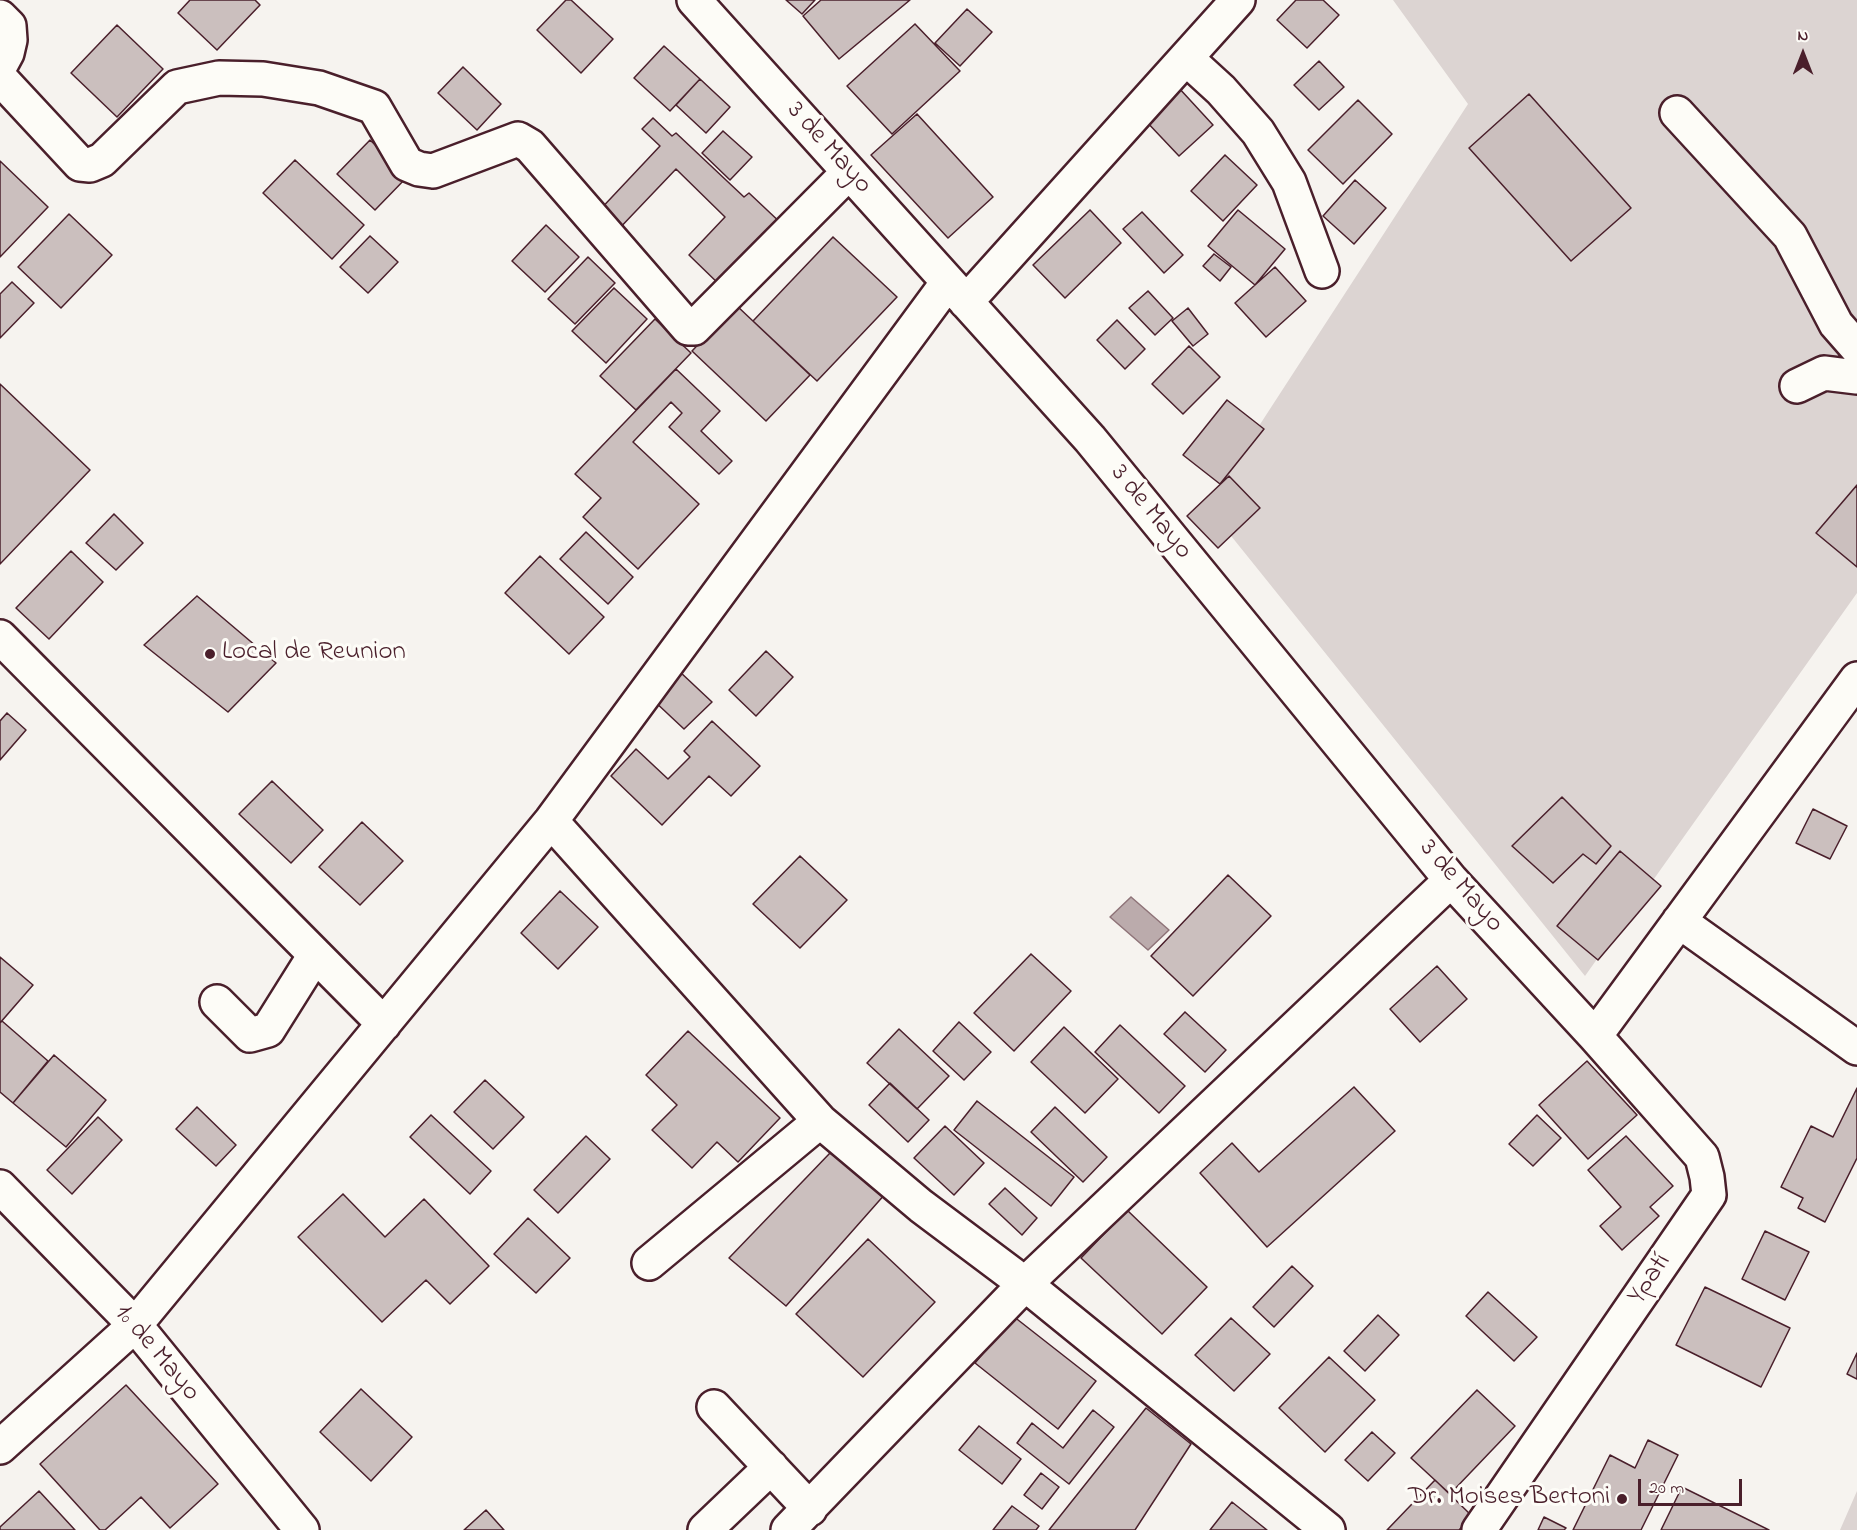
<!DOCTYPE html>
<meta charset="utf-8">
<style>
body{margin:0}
#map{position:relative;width:1857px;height:1530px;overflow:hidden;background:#f6f3ef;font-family:"Indie Flower",sans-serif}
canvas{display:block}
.north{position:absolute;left:1773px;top:24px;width:60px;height:60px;-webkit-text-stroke:4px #fdfcf7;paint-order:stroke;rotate:0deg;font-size:16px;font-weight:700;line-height:24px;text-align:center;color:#4a1f2b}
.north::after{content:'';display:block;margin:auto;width:21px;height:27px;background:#4a1f2b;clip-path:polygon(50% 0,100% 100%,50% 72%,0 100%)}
.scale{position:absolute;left:1638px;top:1479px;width:104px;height:27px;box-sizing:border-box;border:3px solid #4a1f2b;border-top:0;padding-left:8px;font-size:18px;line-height:21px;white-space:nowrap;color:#4a1f2b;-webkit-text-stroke:4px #fdfcf7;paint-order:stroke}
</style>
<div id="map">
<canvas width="1857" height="1530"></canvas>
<div class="north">N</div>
<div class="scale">20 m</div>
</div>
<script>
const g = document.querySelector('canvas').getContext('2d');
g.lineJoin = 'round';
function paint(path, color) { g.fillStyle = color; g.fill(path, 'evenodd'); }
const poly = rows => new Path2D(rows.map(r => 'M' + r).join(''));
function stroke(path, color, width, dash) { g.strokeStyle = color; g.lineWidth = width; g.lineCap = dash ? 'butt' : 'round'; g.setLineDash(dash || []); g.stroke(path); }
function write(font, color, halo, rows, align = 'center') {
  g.font = font + ' "Indie Flower",sans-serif'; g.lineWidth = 6; g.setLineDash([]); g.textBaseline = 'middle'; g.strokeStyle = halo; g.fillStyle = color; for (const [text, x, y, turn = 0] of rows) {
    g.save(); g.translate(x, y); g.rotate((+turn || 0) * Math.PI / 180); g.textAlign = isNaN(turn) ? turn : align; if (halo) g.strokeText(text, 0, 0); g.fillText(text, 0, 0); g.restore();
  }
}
paint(poly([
 [1393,0,1857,0,1857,593,1585,976,1207,506,1468,104],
 [1857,1491,1857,1530,1840,1530]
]), '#dcd4d2');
const water = poly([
 [1131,897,1169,930,1148,950,1110,917,1131,897]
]);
paint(water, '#bbabac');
stroke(water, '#8e7378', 1.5);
const building = poly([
 [190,0,255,0,260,5,217,50,178,13,190,0],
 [566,0,571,0,613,39,581,73,537,30,566,0],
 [786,0,815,0,802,14,786,0],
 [821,0,910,0,839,59,803,16,821,0],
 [1296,0,1323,0,1339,15,1307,48,1277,20,1296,0],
 [967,9,992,32,960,66,935,43,967,9],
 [915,24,960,71,892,134,847,86,915,24],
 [117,25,163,69,117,117,71,73,117,25],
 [664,46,700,79,670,111,634,78,664,46],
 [1319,61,1344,87,1319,110,1294,85,1319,61],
 [463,67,501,104,477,130,438,93,463,67],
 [700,79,730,107,706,133,676,105,700,79],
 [1178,87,1213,125,1179,156,1144,119,1178,87],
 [1529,94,1631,208,1571,261,1469,148,1529,94],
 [1358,100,1392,134,1343,184,1308,150,1358,100],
 [917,114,993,197,948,238,871,155,917,114],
 [653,118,672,136,676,133,744,197,749,193,784,226,724,289,689,255,725,217,676,169,615,233,596,214,660,146,642,129,653,118],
 [723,131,752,157,730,180,702,153,723,131],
 [370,140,408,176,375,210,337,174,370,140],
 [1225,155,1257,185,1223,221,1191,191,1225,155],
 [295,160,364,225,332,259,263,193,295,160],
 [0,161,48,207,0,257,0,161],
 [1355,180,1386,208,1354,244,1323,216,1355,180],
 [1090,210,1121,243,1065,298,1033,265,1090,210],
 [1238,210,1285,249,1255,285,1208,246,1238,210],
 [1142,212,1183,255,1164,273,1123,229,1142,212],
 [69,214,112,255,61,308,18,267,69,214],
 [546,225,579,257,545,292,512,261,546,225],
 [370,236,398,262,368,293,340,267,370,236],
 [833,237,897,297,817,381,753,321,833,237],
 [1214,254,1231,267,1220,281,1203,266,1214,254],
 [588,257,615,283,575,324,548,299,588,257],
 [1275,267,1306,301,1266,337,1235,303,1275,267],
 [12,282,34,303,0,338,0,294,12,282],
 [614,288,647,319,606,363,572,331,614,288],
 [1148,291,1173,318,1155,335,1129,308,1148,291],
 [736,305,810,375,766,421,692,351,736,305],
 [1188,308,1208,334,1193,346,1172,321,1188,308],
 [655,319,691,353,636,410,600,376,655,319],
 [1117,320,1145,349,1125,369,1097,340,1117,320],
 [1189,346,1220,377,1183,414,1152,384,1189,346],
 [676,369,720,411,701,431,732,461,719,474,669,427,682,413,671,402,633,442,699,504,638,569,583,517,601,498,575,474,676,369],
 [0,384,90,470,0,564,0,384],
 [1227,400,1264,429,1220,484,1183,455,1227,400],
 [1229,476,1260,508,1218,548,1187,516,1229,476],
 [1857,485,1857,567,1816,533,1857,485],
 [114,514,143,543,116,570,86,543,114,514],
 [586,532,633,577,608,604,560,559,586,532],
 [71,551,103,582,49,639,16,608,71,551],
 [540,556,604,617,569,654,505,593,540,556],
 [197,596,276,663,228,712,144,645,197,596],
 [766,651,793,677,756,716,729,690,766,651],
 [679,671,712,702,684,729,652,699,679,671],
 [7,713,26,730,0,760,0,721,7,713],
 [712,721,760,766,731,796,709,776,662,825,611,776,636,749,668,779,690,757,684,751,712,721],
 [272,781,323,830,291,863,239,814,272,781],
 [1562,797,1611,846,1596,864,1583,854,1553,883,1512,846,1562,797],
 [1813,809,1847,826,1830,859,1796,843,1813,809],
 [362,822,403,861,360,905,319,867,362,822],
 [1620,851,1661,886,1598,960,1557,926,1620,851],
 [800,856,847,900,800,948,753,904,800,856],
 [1228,875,1271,916,1193,996,1151,956,1228,875],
 [560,891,598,927,558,969,521,933,560,891],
 [1031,954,1071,991,1014,1051,974,1013,1031,954],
 [0,957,33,985,0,1023,0,957],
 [1437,966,1467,999,1420,1042,1390,1009,1437,966],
 [1185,1012,1226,1050,1205,1072,1164,1034,1185,1012],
 [2,1021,48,1061,13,1103,0,1092,0,1023,2,1021],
 [959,1022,991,1052,964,1080,933,1051,959,1022],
 [1120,1025,1185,1086,1159,1113,1095,1052,1120,1025],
 [1064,1027,1118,1079,1085,1113,1031,1062,1064,1027],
 [899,1029,949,1076,917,1109,867,1063,899,1029],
 [688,1031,780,1118,738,1162,717,1142,692,1168,652,1130,677,1105,646,1075,688,1031],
 [54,1055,106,1100,66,1147,13,1103,54,1055],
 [1587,1061,1637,1115,1588,1159,1539,1105,1587,1061],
 [485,1080,524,1117,493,1149,454,1112,485,1080],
 [890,1083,929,1120,908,1142,869,1105,890,1083],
 [1354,1087,1395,1131,1267,1247,1200,1173,1232,1143,1259,1172,1354,1087],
 [1857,1088,1857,1158,1825,1222,1798,1208,1803,1198,1781,1187,1811,1126,1833,1137,1857,1088],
 [977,1101,1074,1177,1051,1206,954,1130,977,1101],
 [197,1107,236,1145,216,1166,176,1129,197,1107],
 [1055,1107,1107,1157,1083,1182,1031,1132,1055,1107],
 [431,1115,491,1171,470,1194,410,1137,431,1115],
 [1537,1115,1561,1138,1533,1166,1509,1144,1537,1115],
 [98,1117,122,1140,72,1194,47,1170,98,1117],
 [945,1126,984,1163,954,1195,914,1158,945,1126],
 [586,1136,610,1159,558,1213,534,1190,586,1136],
 [1626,1136,1673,1186,1650,1207,1659,1216,1622,1250,1600,1226,1621,1207,1588,1170,1626,1136],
 [830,1153,886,1193,786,1306,729,1258,830,1153],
 [1005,1188,1037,1218,1022,1235,989,1204,1005,1188],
 [343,1194,385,1237,424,1199,489,1266,450,1304,426,1280,382,1322,298,1237,343,1194],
 [1127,1210,1207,1287,1162,1334,1081,1258,1127,1210],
 [528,1218,570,1258,536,1293,494,1254,528,1218],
 [1765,1231,1809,1252,1785,1300,1742,1279,1765,1231],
 [868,1239,935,1302,863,1377,796,1314,868,1239],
 [1292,1266,1313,1286,1274,1327,1253,1307,1292,1266],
 [1705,1287,1790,1328,1761,1387,1676,1345,1705,1287],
 [1488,1292,1537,1337,1514,1361,1466,1316,1488,1292],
 [1378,1315,1399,1335,1365,1371,1344,1351,1378,1315],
 [1013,1316,1096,1381,1058,1429,975,1363,1013,1316],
 [1231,1318,1270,1354,1234,1391,1195,1355,1231,1318],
 [1857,1353,1857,1379,1847,1374,1857,1353],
 [1329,1357,1375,1400,1325,1452,1279,1408,1329,1357],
 [126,1385,218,1484,170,1528,141,1497,105,1530,100,1530,40,1464,126,1385],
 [361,1389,412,1437,371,1481,320,1432,361,1389],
 [1477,1390,1515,1426,1450,1494,1411,1458,1477,1390],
 [1146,1408,1191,1444,1135,1530,1049,1530,1146,1408],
 [1093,1410,1114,1427,1069,1484,1017,1443,1032,1423,1063,1448,1093,1410],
 [979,1426,1021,1459,1002,1484,959,1450,979,1426],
 [1372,1432,1395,1453,1368,1481,1345,1460,1372,1432],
 [1648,1440,1678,1455,1641,1530,1573,1530,1610,1455,1635,1468,1648,1440],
 [1041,1473,1059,1487,1042,1509,1024,1495,1041,1473],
 [1435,1480,1472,1516,1459,1530,1387,1530,1435,1480],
 [1682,1487,1769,1530,1661,1530,1682,1487],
 [39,1491,75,1530,0,1530,0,1527,39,1491],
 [1232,1502,1267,1530,1210,1530,1232,1502],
 [1012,1506,1039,1526,1036,1530,993,1530,1012,1506],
 [486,1510,504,1530,464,1530,486,1510],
 [1544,1517,1566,1528,1564,1530,1538,1530,1544,1517]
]);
paint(building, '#cbbfbe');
stroke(building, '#4a1f2b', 1.5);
const minor = poly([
 [694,0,1090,439,1451,880,1595,1036,1702,1157,1707,1177,1709,1195,1479,1530],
 [0,17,9,26,10,40,7,53,0,66],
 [1186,58,1221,90,1258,132,1289,182,1322,271],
 [0,78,80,164,90,165,102,160,177,87,219,78,263,79,319,88,374,107,407,164,419,169,433,171,518,139,530,146,688,328,694,328,849,172],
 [1677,113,1790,236,1836,324,1857,348],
 [966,302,1238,0],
 [1797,386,1824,373,1857,377],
 [0,637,384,1024],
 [551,821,820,1121,921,1206,1025,1284,1328,1530],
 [1679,921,1857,1048],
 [217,1002,250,1035,268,1030,315,955],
 [1595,1036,1857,679],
 [0,1187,135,1325,302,1530],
 [649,1263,820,1121],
 [714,1407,810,1509],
 [0,1447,135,1325,551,821,948,282],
 [705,1530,771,1467],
 [788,1530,1025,1284,1451,880]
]);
stroke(minor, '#4a1f2b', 38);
stroke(minor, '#fdfcf7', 33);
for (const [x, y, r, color] of [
 [210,654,6,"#4a1f2b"],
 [1622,1499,6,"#4a1f2b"]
]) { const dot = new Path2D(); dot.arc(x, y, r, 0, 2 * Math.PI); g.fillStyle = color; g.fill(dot); stroke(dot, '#fdfcf7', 2); }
write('27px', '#4a1f2b', '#fdfcf7', [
 ["3 de Mayo",828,149,48],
 ["3 de Mayo",1150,513,51],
 ["3 de Mayo",1460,887,49],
 ["Ypatí",1651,1280,-56],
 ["1º de Mayo",156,1354,50]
]);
write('27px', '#4a1f2b', '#fdfcf7', [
 ["Local de Reunion",222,654],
 ["Dr. Moises Bertoni",1610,1499,"right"]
], 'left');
</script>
